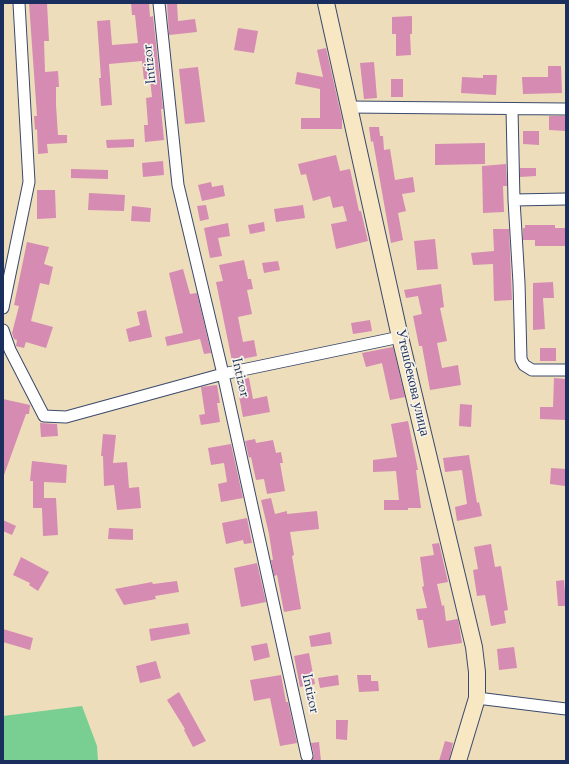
<!DOCTYPE html>
<meta charset="utf-8">
<style>
body{margin:0}
#map{position:relative;width:569px;height:764px;overflow:hidden;background:#edddbb;font-family:"Sorts Mill Goudy",serif}
canvas{display:block}
.frame{position:absolute;inset:0;border:4px solid #1b2f5e;pointer-events:none}
</style>
<div id="map">
<canvas width="569" height="764"></canvas>
<div class="frame"></div>
</div>
<script>
const g = document.querySelector('canvas').getContext('2d');
g.lineJoin = 'round';
function paint(path, color) { g.fillStyle = color; g.fill(path, 'evenodd'); }
const poly = rows => new Path2D(rows.map(r => 'M' + r).join(''));
function stroke(path, color, width, dash) { g.strokeStyle = color; g.lineWidth = width; g.lineCap = dash ? 'butt' : 'round'; g.setLineDash(dash || []); g.stroke(path); }
function write(font, color, halo, rows, align = 'center') {
  g.font = font + ' "Sorts Mill Goudy",serif'; g.lineWidth = 3.5; g.setLineDash([]); g.textBaseline = 'middle'; g.strokeStyle = halo; g.fillStyle = color; for (const [text, x, y, turn = 0] of rows) {
    g.save(); g.translate(x, y); g.rotate((+turn || 0) * Math.PI / 180); g.textAlign = isNaN(turn) ? turn : align; if (halo) g.strokeText(text, 0, 0); g.fillText(text, 0, 0); g.restore();
  }
}
paint(poly([
 [82,706,97,746,98,761,3,761,3,716]
]), '#79ce92');
paint(poly([
 [29,3,47,3,49,41,44,41,45,72,58,71,59,87,56,87,56,105,58,135,67,135,67,143,47,144,48,153,38,154,37,129,35,130,34,116,37,116],
 [131,3,149,3,150,17,153,16,163,109,161,109,164,140,145,142,144,125,148,125,146,98,152,97,150,79,144,80,142,61,109,64,112,105,101,106,99,78,101,78,97,21,110,20,112,45,138,43,135,15,132,15],
 [167,3,177,3,178,21,195,19,197,32,169,35],
 [412,16,412,34,410,34,411,55,396,56,396,34,392,34,392,17],
 [238,28,258,31,254,53,234,50],
 [326,48,342,119,342,129,301,129,301,118,320,118,320,89,295,84,297,72,323,77,317,50],
 [374,62,377,98,364,99,360,63],
 [548,66,561,66,562,93,523,94,522,77,548,77],
 [198,67,205,122,185,124,179,69],
 [483,75,497,75,496,95,461,93,462,77,483,78],
 [391,79,403,79,403,97,391,97],
 [549,116,566,116,566,131,549,130],
 [369,127,379,127,380,136,383,136,384,150,390,149,395,180,413,177,415,192,402,194,406,211,398,213,403,240,391,243,373,141,371,142],
 [523,131,539,131,539,145,523,144],
 [134,139,134,147,107,148,106,140],
 [485,143,485,164,435,165,435,144],
 [336,155,340,171,350,169,359,211,361,211,368,241,336,249,331,224,347,221,343,206,333,208,330,196,313,201,306,174,301,175,298,164],
 [163,161,164,175,143,177,142,163],
 [506,164,507,186,503,186,504,212,483,213,482,166],
 [520,168,536,168,536,176,520,177],
 [71,169,108,170,108,179,71,178],
 [211,182,212,187,223,185,225,196,202,201,198,185],
 [37,190,55,190,56,218,37,219],
 [89,193,125,195,124,211,88,210],
 [206,205,209,219,200,221,197,206],
 [303,205,305,218,276,222,274,209],
 [132,206,151,208,150,222,131,221],
 [264,222,265,231,250,234,248,225],
 [228,223,230,236,218,238,222,256,210,258,204,228],
 [525,225,555,225,555,228,566,228,566,246,535,246,535,240,523,240,523,228,525,228],
 [493,229,509,229,512,300,494,301,493,264,473,265,471,253,494,251],
 [435,239,438,269,417,270,414,241],
 [27,242,49,247,44,264,53,267,49,285,40,283,31,321,53,327,46,348,26,342,24,348,16,346,17,340,14,339,12,333,19,306,14,305],
 [244,260,248,279,251,279,253,289,247,290,252,314,238,317,243,342,254,340,257,356,232,361,216,282,223,281,219,265],
 [278,261,280,270,264,273,262,263],
 [183,269,190,294,197,293,211,353,204,354,200,339,167,346,165,337,183,333,169,273],
 [553,282,554,298,543,298,545,329,533,330,533,283],
 [441,284,444,307,440,308,447,341,437,343,442,368,458,365,461,385,430,390,422,346,419,346,413,316,422,314,418,296,406,298,404,290],
 [146,310,152,337,129,342,126,329,140,325,137,312],
 [370,320,372,331,353,334,351,323],
 [393,347,405,397,390,400,382,363,366,367,362,353],
 [540,348,556,348,556,361,540,361],
 [249,378,253,399,267,396,270,412,243,417,236,380],
 [554,378,566,379,566,420,540,419,540,407,553,407],
 [217,385,220,403,217,403,220,422,201,425,199,415,205,414,201,387],
 [3,399,30,405,29,414,26,414,4,475],
 [460,404,472,405,471,427,459,426],
 [408,421,418,470,416,470,421,508,408,508,408,510,384,510,384,500,399,500,396,471,373,472,373,460,397,457,391,424],
 [40,423,57,424,58,436,41,437],
 [103,434,116,435,113,463,127,462,129,488,139,487,141,508,117,510,114,485,104,486,103,456,101,456],
 [255,439,256,443,273,440,276,453,281,452,283,463,280,463,285,491,267,494,264,479,256,480,251,457,249,458,245,441],
 [231,444,243,498,221,502,218,484,227,482,224,463,211,465,208,448],
 [469,455,477,503,479,502,482,516,457,521,455,507,467,504,462,470,445,472,443,458],
 [32,461,67,465,66,483,44,482,44,498,56,498,58,535,43,536,42,508,33,508,33,481,30,481],
 [551,468,566,469,565,486,550,484],
 [271,498,275,514,287,511,287,514,317,511,319,529,290,532,294,555,292,556,301,609,284,612,277,575,274,576,271,560,273,560,269,534,261,500],
 [247,518,252,543,244,544,243,540,226,544,222,523],
 [3,520,16,526,12,535,3,531],
 [109,528,133,529,133,540,108,539],
 [439,543,448,582,437,584,442,606,444,605,446,621,458,619,462,643,428,648,423,620,418,620,416,609,427,608,422,587,424,586,420,557,434,555,432,544],
 [491,544,495,567,501,566,508,610,504,611,506,623,491,626,485,595,477,596,473,570,478,569,474,547],
 [21,557,49,572,38,591,29,585,30,583,13,575],
 [257,563,266,602,241,607,234,568],
 [564,580,566,606,558,606,556,581],
 [177,581,179,592,155,596,156,599,124,605,115,589,152,582,153,584],
 [188,623,190,634,151,641,149,629],
 [3,629,33,638,30,650,3,642],
 [330,632,332,644,311,647,309,636],
 [267,643,270,657,254,661,251,646],
 [514,647,517,668,499,670,497,649],
 [309,653,315,684,300,687,294,656],
 [156,661,161,678,140,683,136,666],
 [281,675,286,702,288,702,297,743,280,746,270,698,254,701,250,680],
 [338,675,339,685,320,688,318,678],
 [357,675,371,675,371,681,378,681,379,691,359,692],
 [179,692,206,741,193,747,184,730,185,729,167,700],
 [336,720,348,720,347,740,336,739],
 [445,741,453,743,449,761,439,761],
 [319,742,321,761,312,761,314,755,311,743]
]), '#d58bb2');
const minor = poly([
 [159,3,178,185,223,374,307,756],
 [348,107,566,109],
 [512,109,514,200,519,283,521,359,524,365,532,370,566,370],
 [514,200,566,199],
 [3,308,29,182,19,3],
 [3,330,10,350,44,416,66,417,223,374,400,337],
 [477,698,566,709]
]);
const secondary = poly([
 [326,3,400,337,474,647,477,672,477,698,458,761]
]);
stroke(minor, '#3a496c', 13);
stroke(secondary, '#3a496c', 18);
stroke(minor, '#fff', 11);
stroke(secondary, '#f8e7c3', 16);
write('14px', '#1b2f5e', '#f7f3e8', [
 ["Intizor",151,64,-96],
 ["Intizor",239,378,77],
 ["Утешбекова улица",411,383,77],
 ["Intizor",309,694,78]
]);
</script>
